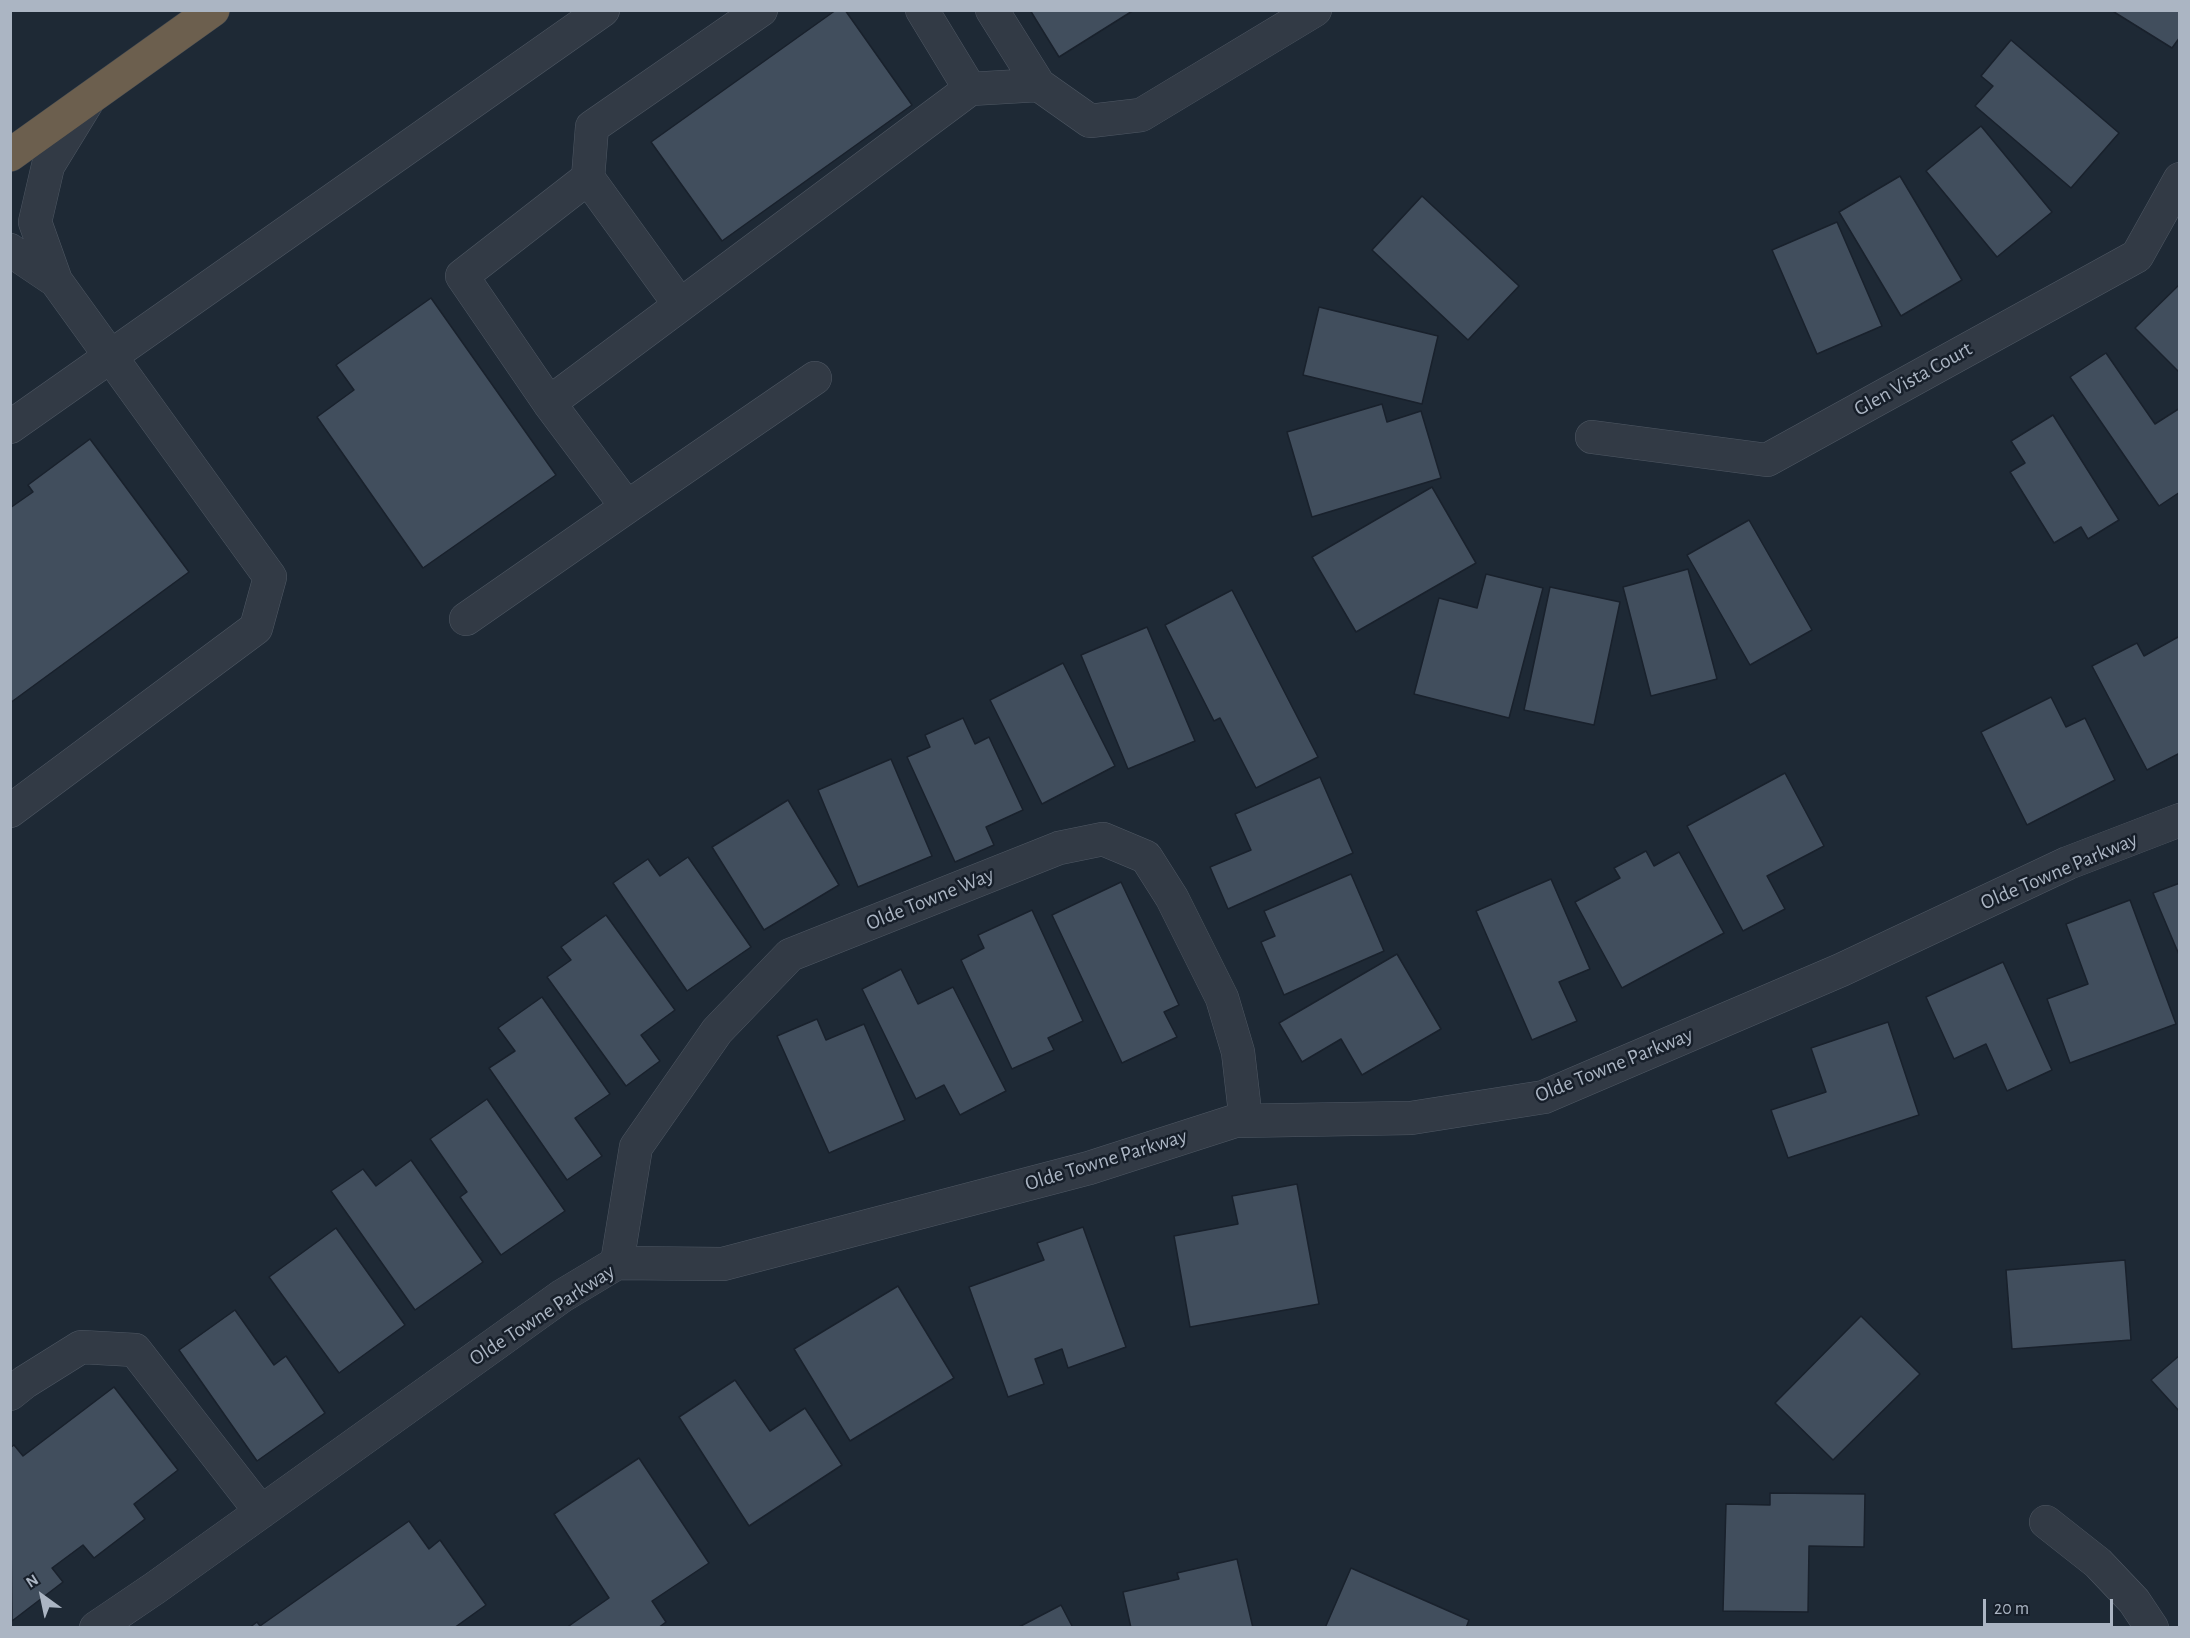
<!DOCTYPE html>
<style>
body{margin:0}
#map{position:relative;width:2190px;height:1638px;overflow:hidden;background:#1e2935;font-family:"Alegreya Sans",sans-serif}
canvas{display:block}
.frame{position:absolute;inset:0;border:12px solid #abb5c3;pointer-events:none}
.north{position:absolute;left:12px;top:1566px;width:60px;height:60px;-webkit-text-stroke:4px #171f2a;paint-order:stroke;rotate:327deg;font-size:16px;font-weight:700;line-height:24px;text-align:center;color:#abb5c3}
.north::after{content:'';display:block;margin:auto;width:21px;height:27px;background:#abb5c3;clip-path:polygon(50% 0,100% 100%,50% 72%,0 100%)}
.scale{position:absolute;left:1983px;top:1599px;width:130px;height:27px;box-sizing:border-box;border:3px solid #abb5c3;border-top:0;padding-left:8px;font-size:18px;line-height:21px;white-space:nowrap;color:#abb5c3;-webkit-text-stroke:4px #171f2a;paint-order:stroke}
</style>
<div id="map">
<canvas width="2190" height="1638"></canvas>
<div class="frame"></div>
<div class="north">N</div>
<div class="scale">20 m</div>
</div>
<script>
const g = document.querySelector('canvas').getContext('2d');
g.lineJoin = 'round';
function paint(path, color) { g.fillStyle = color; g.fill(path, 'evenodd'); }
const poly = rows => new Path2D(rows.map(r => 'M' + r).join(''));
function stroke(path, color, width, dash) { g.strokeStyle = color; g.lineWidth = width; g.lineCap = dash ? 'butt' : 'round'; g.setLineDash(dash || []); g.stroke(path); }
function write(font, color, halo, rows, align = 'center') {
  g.font = font + ' "Alegreya Sans",sans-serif'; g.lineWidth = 5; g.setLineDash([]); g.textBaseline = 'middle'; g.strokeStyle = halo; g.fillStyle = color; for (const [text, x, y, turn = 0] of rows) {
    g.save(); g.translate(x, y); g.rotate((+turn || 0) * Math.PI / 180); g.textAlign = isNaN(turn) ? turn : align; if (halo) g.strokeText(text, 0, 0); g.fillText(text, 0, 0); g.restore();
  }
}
const building = poly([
 [836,10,845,10,912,105,722,241,651,142,836,10],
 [1030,10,1134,10,1059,57,1030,10],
 [2116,10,2180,10,2180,37,2172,48,2114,12,2116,10],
 [2011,40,2119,133,2071,188,1975,106,1993,86,1981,76,2011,40],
 [1981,126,2052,212,1997,257,1926,171,1981,126],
 [1900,176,1962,280,1901,316,1839,212,1900,176],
 [1422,196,1519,286,1468,340,1372,250,1422,196],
 [1837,222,1882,326,1817,354,1772,250,1837,222],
 [2180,284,2180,373,2135,328,2180,284],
 [431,298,556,475,423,568,317,417,354,390,336,365,431,298],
 [1319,307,1438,336,1422,404,1303,375,1319,307],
 [2106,353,2155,424,2180,408,2180,492,2159,506,2070,377,2106,353],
 [1382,404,1387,422,1421,411,1441,478,1312,517,1287,432,1382,404],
 [2053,415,2119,520,2088,539,2081,527,2054,543,2010,472,2025,463,2011,441,2053,415],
 [90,439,189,572,10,703,10,508,33,492,28,485,90,439],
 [1432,487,1476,563,1356,632,1312,557,1432,487],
 [1749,520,1812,630,1750,665,1687,555,1749,520],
 [1688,569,1717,679,1651,696,1623,587,1688,569],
 [1486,574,1543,588,1509,718,1414,694,1439,598,1477,608,1486,574],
 [1550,587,1620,602,1594,725,1524,710,1550,587],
 [1232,590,1318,757,1256,788,1220,718,1214,721,1165,625,1232,590],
 [1147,627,1195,741,1128,769,1081,655,1147,627],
 [2178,637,2180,640,2180,753,2147,770,2092,666,2137,643,2144,656,2178,637],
 [1063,663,1115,766,1042,804,990,700,1063,663],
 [2051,697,2066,727,2085,718,2115,780,2027,825,1981,732,2051,697],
 [963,718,975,744,989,737,1023,810,986,827,994,845,955,862,907,757,930,747,925,735,963,718],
 [891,759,932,856,858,887,818,790,891,759],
 [1785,773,1824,846,1767,876,1785,909,1743,931,1687,826,1785,773],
 [1320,777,1353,853,1228,909,1210,867,1251,850,1235,814,1320,777],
 [788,800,839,885,764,930,712,847,788,800],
 [1646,851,1654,866,1679,852,1724,933,1622,988,1575,902,1620,878,1614,868,1646,851],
 [688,857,751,947,687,991,613,883,648,859,660,876,688,857],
 [1351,874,1384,951,1284,995,1261,942,1275,936,1264,911,1351,874],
 [1551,879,1590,969,1559,982,1577,1021,1532,1040,1476,911,1551,879],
 [1121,882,1179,1005,1164,1012,1177,1037,1122,1063,1052,915,1121,882],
 [2180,883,2180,957,2153,893,2180,883],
 [2130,900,2176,1024,2070,1063,2047,999,2088,984,2066,924,2130,900],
 [1032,910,1083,1021,1048,1038,1054,1050,1012,1069,961,960,984,948,978,935,1032,910],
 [606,915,675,1010,641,1035,660,1061,626,1086,547,977,571,960,561,947,606,915],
 [1397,954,1441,1029,1362,1075,1341,1039,1302,1062,1279,1023,1397,954],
 [2003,962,2052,1070,2007,1091,1986,1044,1954,1059,1926,997,2003,962],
 [901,969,918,1004,953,987,1006,1091,960,1115,944,1085,916,1099,862,989,901,969],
 [542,997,610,1094,575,1118,602,1156,567,1180,489,1068,515,1051,498,1028,542,997],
 [817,1019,826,1040,864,1024,905,1120,829,1153,777,1036,817,1019],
 [1888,1022,1919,1115,1788,1158,1771,1110,1826,1092,1811,1048,1888,1022],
 [487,1099,565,1211,501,1255,460,1197,467,1192,430,1139,487,1099],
 [411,1160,483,1262,415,1310,331,1191,363,1169,376,1186,411,1160],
 [1297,1184,1319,1304,1190,1327,1174,1236,1238,1224,1232,1196,1297,1184],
 [1083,1227,1126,1347,1068,1368,1062,1349,1035,1359,1044,1384,1008,1397,969,1287,1044,1260,1037,1243,1083,1227],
 [336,1228,405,1325,339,1373,269,1277,336,1228],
 [2125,1260,2131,1340,2012,1349,2006,1270,2125,1260],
 [898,1286,954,1378,850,1441,794,1349,898,1286],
 [235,1310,274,1365,286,1356,325,1413,257,1461,179,1350,235,1310],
 [1861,1316,1920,1374,1833,1460,1775,1403,1861,1316],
 [2180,1355,2180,1412,2151,1380,2180,1355],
 [735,1380,770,1431,805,1408,842,1465,749,1526,679,1417,735,1380],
 [114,1387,178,1470,134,1504,145,1519,94,1558,83,1545,52,1568,63,1582,12,1621,10,1448,14,1445,23,1456,114,1387],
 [639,1458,709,1563,652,1601,666,1622,658,1628,566,1628,609,1598,554,1514,639,1458],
 [1770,1493,1865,1494,1864,1547,1809,1546,1808,1612,1723,1611,1726,1504,1770,1505,1770,1493],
 [409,1521,429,1549,440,1540,486,1605,454,1628,249,1628,257,1622,260,1626,409,1521],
 [1237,1559,1253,1628,1131,1628,1123,1592,1179,1579,1177,1573,1237,1559],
 [1351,1568,1469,1620,1466,1628,1325,1628,1351,1568],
 [1061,1605,1073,1628,1017,1628,1061,1605]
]);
paint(building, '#414e5d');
stroke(building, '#19212c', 1.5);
const minor = poly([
 [992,10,1039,85],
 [970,89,1039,85,1090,121,1141,115,1315,10],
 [588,178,592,127,761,10],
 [10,250,56,281],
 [680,305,588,178,462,276,549,403,970,89,922,10],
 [10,427,603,10],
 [1592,437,1767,460,2137,256,2180,179],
 [627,507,815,378],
 [466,619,627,507,549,403],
 [10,811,256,628,270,577,56,281,35,222,48,166,89,99],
 [617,1263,636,1147,717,1031,790,955,1059,848,1103,839,1146,857,1172,898,1222,998,1238,1052,1246,1121],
 [10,1394,25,1382,81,1347,135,1350,261,1512],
 [2046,1522,2098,1563,2134,1601,2152,1628],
 [96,1628,155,1588,562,1296,617,1263,723,1264,1089,1168,1235,1121,1411,1118,1544,1097,1841,970,2068,863,2180,820]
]);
const highway = poly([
 [10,155,213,10]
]);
stroke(minor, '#4f5864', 34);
stroke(highway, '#3c4550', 34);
stroke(minor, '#323a45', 33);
stroke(highway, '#6c5f4e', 33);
write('21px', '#abb5c3', '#171f2a', [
 ["Glen Vista Court",1913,379,-29],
 ["Olde Towne Parkway",2059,871,-23],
 ["Olde Towne Way",930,899,-22],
 ["Olde Towne Parkway",1614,1065,-22],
 ["Olde Towne Parkway",1106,1160,-17],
 ["Olde Towne Parkway",542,1315,-33]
]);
</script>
